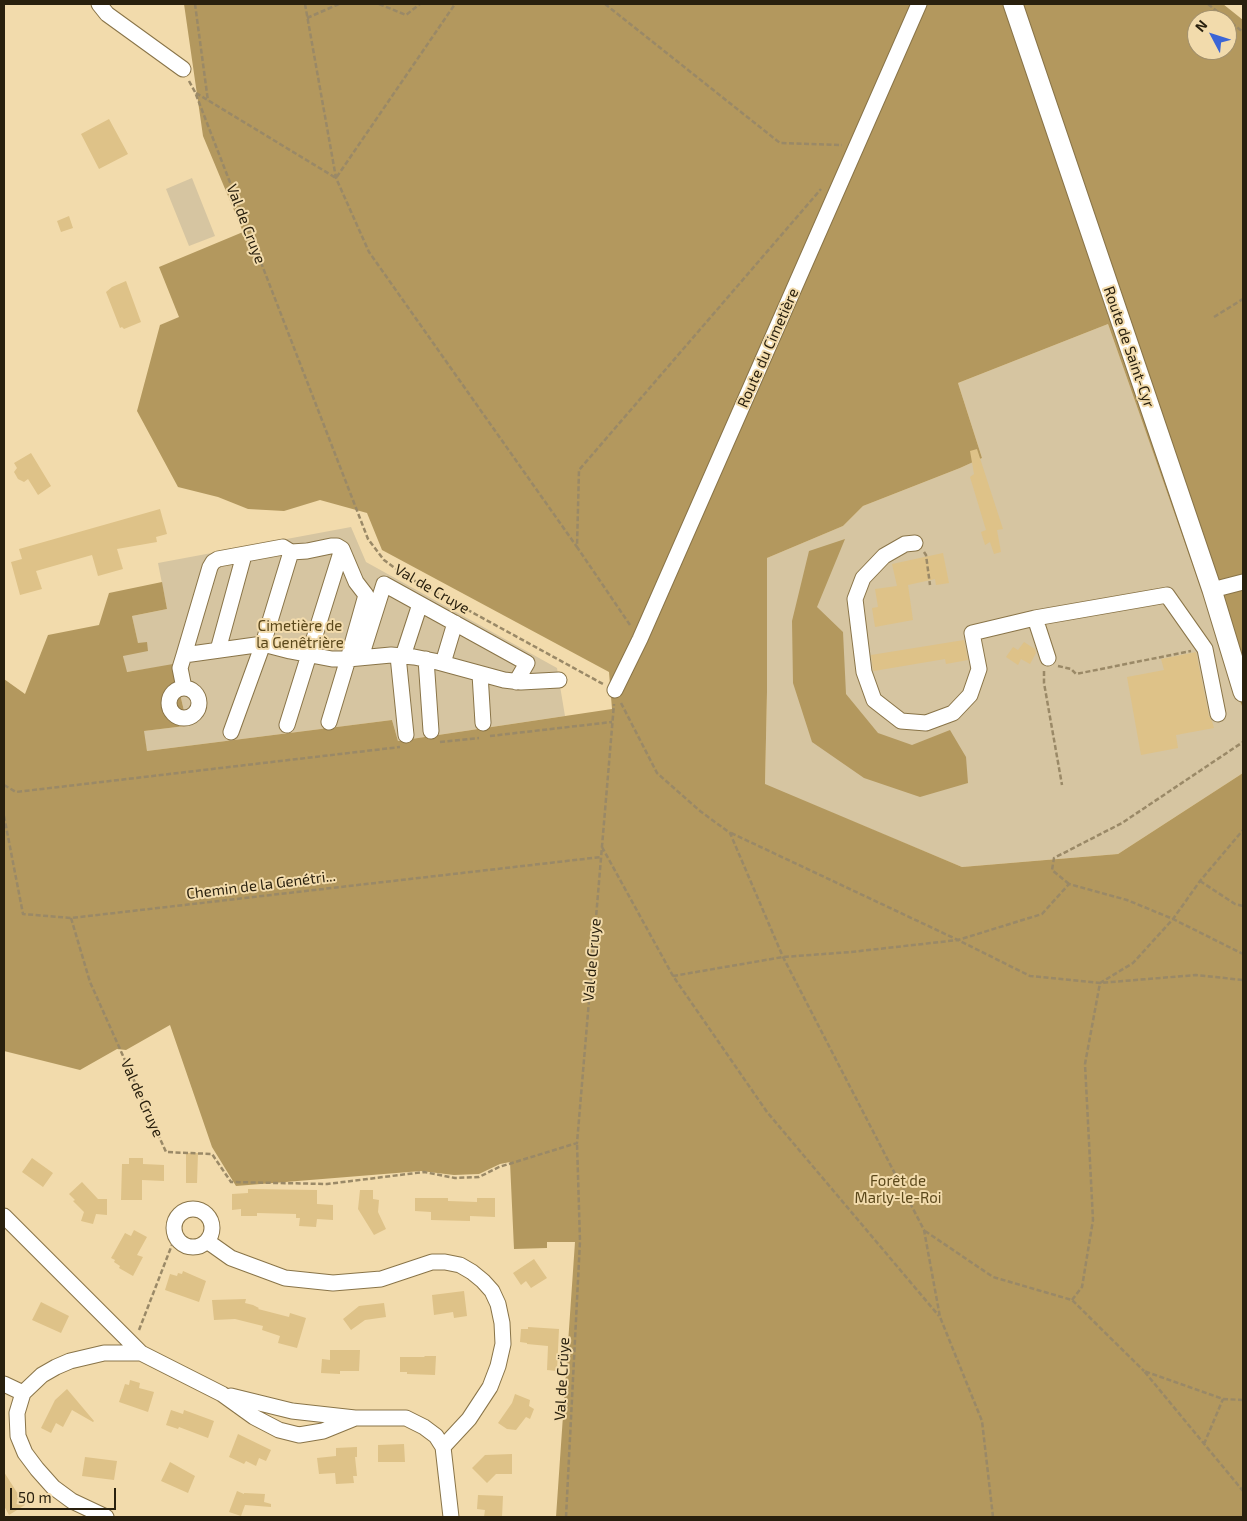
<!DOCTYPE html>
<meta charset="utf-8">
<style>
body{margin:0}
#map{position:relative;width:1247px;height:1521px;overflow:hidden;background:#f2dbac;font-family:"Exo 2",sans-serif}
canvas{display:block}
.frame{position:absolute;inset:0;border:5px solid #29200e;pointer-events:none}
.north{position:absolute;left:1187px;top:10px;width:50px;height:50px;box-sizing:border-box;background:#f2dbac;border:1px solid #a2906d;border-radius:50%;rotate:310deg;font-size:14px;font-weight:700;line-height:20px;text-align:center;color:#29200e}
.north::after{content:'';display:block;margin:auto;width:18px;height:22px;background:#3b65d6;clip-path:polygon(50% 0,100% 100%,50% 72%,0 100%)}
.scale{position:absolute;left:10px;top:1488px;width:106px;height:22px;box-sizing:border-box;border:2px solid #29200e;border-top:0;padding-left:6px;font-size:15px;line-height:18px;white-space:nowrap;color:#29200e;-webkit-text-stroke:4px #f2dbac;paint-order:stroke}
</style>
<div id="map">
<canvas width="1247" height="1521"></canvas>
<div class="frame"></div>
<div class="north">N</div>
<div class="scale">50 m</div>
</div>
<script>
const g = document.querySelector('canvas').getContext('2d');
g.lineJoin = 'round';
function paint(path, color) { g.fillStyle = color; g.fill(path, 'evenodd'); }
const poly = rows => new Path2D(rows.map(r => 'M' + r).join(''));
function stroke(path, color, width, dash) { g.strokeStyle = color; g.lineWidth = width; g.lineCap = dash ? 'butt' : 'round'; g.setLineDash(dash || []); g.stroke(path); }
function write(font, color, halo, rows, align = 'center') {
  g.font = font + ' "Exo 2",sans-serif'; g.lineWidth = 4; g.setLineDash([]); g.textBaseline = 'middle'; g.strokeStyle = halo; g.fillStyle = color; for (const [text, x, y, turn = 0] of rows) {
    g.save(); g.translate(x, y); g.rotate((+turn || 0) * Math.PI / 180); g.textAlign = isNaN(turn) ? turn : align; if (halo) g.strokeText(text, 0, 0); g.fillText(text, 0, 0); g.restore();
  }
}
paint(poly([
 [192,178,215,236,189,246,166,189],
 [1108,324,1243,709,1243,773,1118,854,962,867,765,785,767,692,767,558,843,526,863,506,960,468,982,458,958,383],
 [351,527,366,562,557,668,565,716,398,741,392,720,147,751,143,731,185,726,184,711,173,665,126,672,123,655,148,650,138,644,132,616,167,609,158,563]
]), '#d6c5a1');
paint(poly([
 [184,4,1223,4,1243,20,1243,709,1108,324,958,383,982,458,960,468,863,506,843,526,767,558,767,692,765,784,962,867,1118,854,1243,773,1243,1517,556,1517,575,1242,547,1242,547,1248,514,1249,510,1162,500,1164,479,1174,454,1175,421,1171,236,1186,212,1147,170,1025,126,1050,117,1049,80,1070,4,1051,4,679,25,694,48,635,99,625,109,593,162,582,167,609,132,616,138,643,147,642,148,651,123,656,127,672,173,664,184,711,185,726,144,731,147,751,392,720,398,741,612,709,609,672,382,550,367,513,320,500,284,511,248,509,218,497,178,487,137,411,160,325,179,317,159,267,243,232,203,136],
 [1197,20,1227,20,1227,50,1197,50],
 [845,539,817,607,843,632,846,694,878,733,912,745,950,730,966,757,968,783,920,797,864,778,812,742,793,683,792,621,809,551]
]), '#b3985e');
paint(poly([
 [109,119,128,154,99,169,81,134],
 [69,216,73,228,61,232,57,221],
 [126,281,141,322,124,329,122,327,120,328,106,292,112,287],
 [977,449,1003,529,997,530,1001,552,994,554,990,542,985,545,981,532,986,530,970,477,974,474,970,451],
 [31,453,51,486,38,495,28,479,24,482,18,479,14,472,17,468,14,463],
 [160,509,167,534,156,537,157,542,117,549,123,569,98,576,92,555,36,571,42,589,20,595,11,562,22,559,19,549],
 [943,553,949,583,936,585,935,579,908,585,913,620,875,627,872,608,878,607,875,589,897,586,892,564],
 [964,640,968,660,946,664,945,659,874,671,873,670,871,655],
 [1024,642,1035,649,1036,653,1030,664,1021,659,1018,665,1006,657,1013,647,1018,650],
 [1196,652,1209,716,1212,721,1214,728,1176,735,1178,748,1141,755,1127,677,1164,670,1161,659],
 [186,1153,198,1153,197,1183,186,1183],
 [32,1158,53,1173,43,1187,22,1172],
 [129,1158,143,1158,143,1164,164,1165,164,1181,142,1180,142,1200,121,1200,122,1164,129,1164],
 [82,1182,98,1199,107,1199,107,1215,96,1214,93,1224,81,1221,84,1212,73,1201,75,1200,69,1194],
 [248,1189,317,1190,317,1204,333,1205,333,1220,317,1219,316,1227,299,1226,300,1218,296,1218,296,1214,257,1213,257,1216,241,1216,241,1209,232,1210,232,1194,248,1193],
 [360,1190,373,1190,373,1199,379,1200,378,1212,386,1229,374,1235,358,1209],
 [415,1198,448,1198,448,1201,477,1202,477,1198,495,1198,495,1217,470,1216,470,1221,431,1220,431,1212,415,1211],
 [134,1230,147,1237,137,1255,143,1257,133,1276,119,1268,120,1266,114,1262,115,1260,111,1258,125,1233,131,1236],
 [534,1259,547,1278,531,1288,526,1281,521,1285,513,1273],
 [183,1271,206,1281,199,1302,165,1290,170,1274,177,1276,178,1273,182,1274],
 [464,1291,467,1316,454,1318,453,1312,434,1315,432,1295],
 [246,1299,245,1303,253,1305,259,1308,258,1309,289,1317,290,1313,306,1318,297,1348,278,1343,280,1336,262,1330,263,1326,235,1319,214,1320,212,1300],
 [41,1302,69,1316,61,1333,32,1320],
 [384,1303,386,1317,365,1320,351,1330,343,1319,359,1306],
 [528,1327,559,1329,557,1371,547,1370,548,1346,527,1344,527,1343,520,1342,521,1329,528,1329],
 [330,1350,360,1350,359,1371,340,1371,340,1374,321,1373,322,1359,330,1360],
 [425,1356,436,1356,435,1375,407,1374,407,1372,400,1372,400,1357,424,1357],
 [130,1380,140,1383,139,1388,154,1392,148,1412,119,1402,125,1384,129,1385],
 [67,1389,94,1421,93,1422,72,1410,63,1427,56,1423,51,1433,41,1428,55,1400],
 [515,1394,530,1400,529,1406,534,1409,530,1419,526,1417,516,1430,507,1429,498,1423,512,1403],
 [171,1410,183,1414,184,1410,214,1421,208,1438,179,1427,178,1429,166,1425],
 [238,1434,271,1450,266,1461,259,1458,256,1466,246,1461,244,1464,229,1457],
 [404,1444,405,1462,378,1462,378,1445],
 [357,1447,357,1457,355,1457,357,1476,353,1476,354,1483,336,1484,335,1473,319,1474,317,1458,336,1456,336,1448],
 [512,1454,512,1474,496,1474,487,1483,472,1468,485,1455],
 [85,1457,117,1461,114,1480,82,1476],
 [170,1462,195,1476,188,1493,161,1481],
 [4,1472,25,1505,9,1515,4,1506],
 [237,1491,244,1494,244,1493,265,1494,264,1502,271,1504,271,1507,245,1505,241,1516,229,1512],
 [478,1495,503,1496,502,1517,484,1517,485,1510,477,1509]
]), '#dec288');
const minor = poly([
 [99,4,107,14,183,69],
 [915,543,905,544,884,556,863,578,855,599,864,672,874,700,901,721,926,723,953,713,970,695,979,669,972,633,1035,618,1167,595,1205,649,1218,714],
 [1212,590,1243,582],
 [1035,618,1048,658],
 [218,650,244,555],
 [184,655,180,668,184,688],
 [398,656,406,735],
 [403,656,420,604],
 [361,657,384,584,527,663,516,682],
 [426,659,431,731],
 [443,663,455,623],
 [480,674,483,723],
 '169 703a15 15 0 1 1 30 0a15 15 0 1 1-30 0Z',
 [615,690,640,639,919,4],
 [329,722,348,659,366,595,356,582,342,549,337,546,331,546,307,551,291,552,283,547,218,559,213,562,210,567,184,655,263,644,290,651,332,659,348,659,391,655,414,657,434,661,504,680,521,682,559,680],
 [287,725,342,549],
 [231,732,263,644,291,552],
 '174 1228a19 19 0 1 1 38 0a19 19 0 1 1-38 0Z',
 [4,1216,141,1353],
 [207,1241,231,1258,285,1278,333,1283,381,1279,432,1262,445,1262,460,1265,472,1272,483,1281,492,1291,498,1304,502,1323,503,1344,498,1366,490,1387,469,1419,443,1447],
 [4,1384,23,1393],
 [231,1396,292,1411,355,1418,406,1418,424,1427,436,1436,443,1447,451,1517],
 [106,1517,72,1501,53,1487,37,1469,25,1453,18,1436,17,1413,23,1393,42,1375,56,1367,70,1361,104,1353,141,1353,222,1394,254,1417,279,1430,299,1435,323,1431,355,1418]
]);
const major = poly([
 [1013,4,1212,590,1243,692]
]);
stroke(minor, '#897448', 17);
stroke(major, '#897448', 21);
stroke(poly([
 [195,4,208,101],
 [305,4,336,178,369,252,577,547],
 [379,4,406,15,420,4],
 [605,4,780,143,842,145],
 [1208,4,1243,32],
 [307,18,339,4],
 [189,81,195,92,368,539,384,560,404,575,603,684],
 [196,93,336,178,455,4],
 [1214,317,1243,299],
 [924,552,926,555,930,585],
 [630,625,577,547,579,470,821,189],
 [1058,666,1071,669,1076,674,1191,651],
 [1044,671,1044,683,1062,785],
 [621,703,657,773,700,811,730,833,783,957,924,1230,940,1317,982,1421,993,1517],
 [490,736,612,722],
 [440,742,479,738],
 [4,785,16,792,400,747],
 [4,816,23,914,71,918,601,857],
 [731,833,958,940,1030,976,1100,983,1196,975,1243,980],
 [602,847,673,976,767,1112,939,1316],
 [1200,881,1235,904,1243,906],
 [1069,884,1052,870,1054,858,1122,823,1243,742],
 [71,918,90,982,166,1152,212,1154,231,1182,327,1184,424,1172,455,1178,479,1177,499,1167,577,1143,614,704],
 [673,976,783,957,851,952,958,940,1042,914,1069,884,1127,900,1173,919,1243,954],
 [925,1231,993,1277,1072,1300,1144,1371],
 [1072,1300,1082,1287,1093,1220,1085,1064,1100,983,1133,963,1173,919,1200,881,1243,830],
 [139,1330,175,1237],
 [1243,1400,1223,1399,1144,1371,1243,1491],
 [1204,1444,1223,1399],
 [566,1517,580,1241,577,1143]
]), '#9a8967', 2.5, [5, 2.5]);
stroke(minor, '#fff', 15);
stroke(major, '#fff', 19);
write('15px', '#29200e', '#f2dbac', [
 ["Val de Cruye",246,224,69],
 ["Route de Saint-Cyr",1129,347,71],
 ["Route du Cimetière",768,348,-66],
 ["Val de Cruye",432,589,30],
 ["Chemin de la Genétri...",261,885,-7],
 ["Val de Cruye",592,960,-85],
 ["Val de Cruye",142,1098,66],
 ["Val de Crüye",562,1379,-87]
]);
write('15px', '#5b481b', '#f2dbac', [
 ["Cimetière de",300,626],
 ["la Genêtrière",300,643],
 ["Forêt de",898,1181],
 ["Marly-le-Roi",898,1198]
]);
</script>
